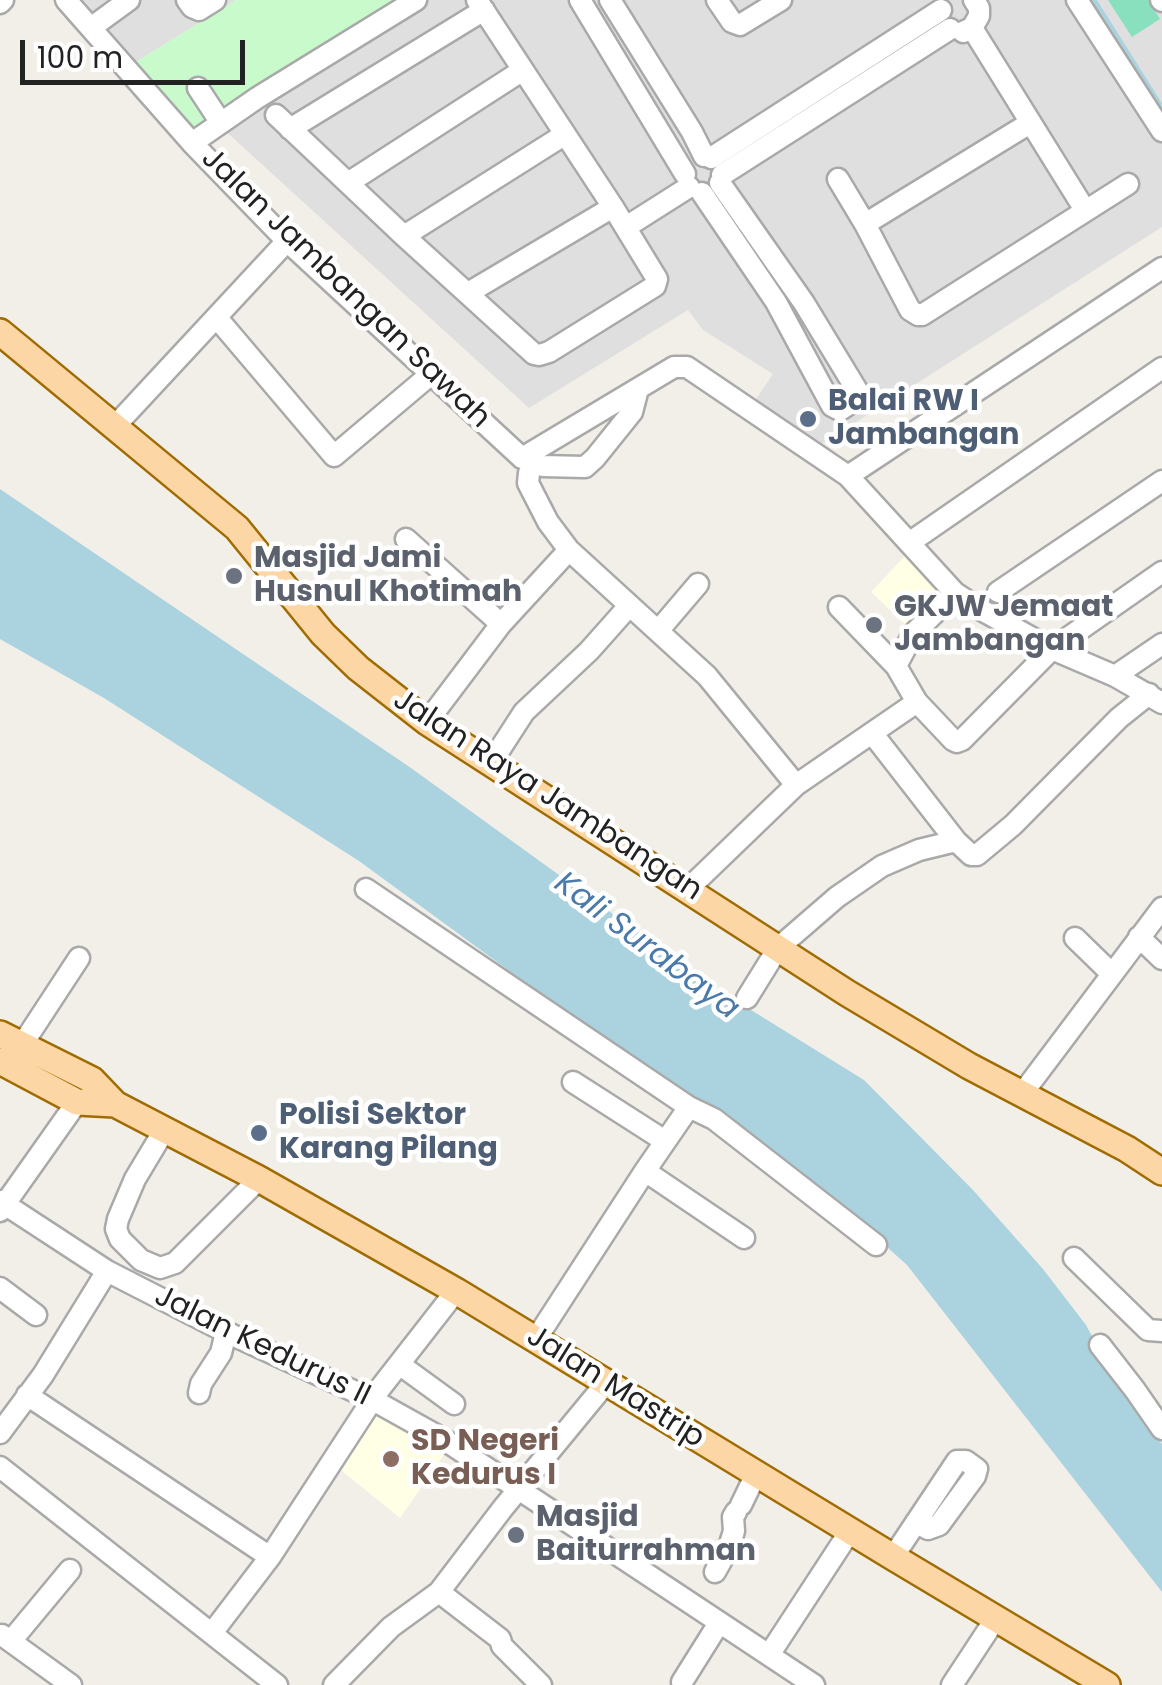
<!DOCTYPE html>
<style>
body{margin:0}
#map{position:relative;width:1162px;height:1685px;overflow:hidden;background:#f2efe9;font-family:Poppins,sans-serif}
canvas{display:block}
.scale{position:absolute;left:20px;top:40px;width:225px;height:45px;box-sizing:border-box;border:5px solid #222;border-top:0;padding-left:12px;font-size:30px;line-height:35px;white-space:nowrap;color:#222;-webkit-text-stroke:8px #fff;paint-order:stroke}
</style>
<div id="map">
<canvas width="1162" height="1685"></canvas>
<div class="scale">100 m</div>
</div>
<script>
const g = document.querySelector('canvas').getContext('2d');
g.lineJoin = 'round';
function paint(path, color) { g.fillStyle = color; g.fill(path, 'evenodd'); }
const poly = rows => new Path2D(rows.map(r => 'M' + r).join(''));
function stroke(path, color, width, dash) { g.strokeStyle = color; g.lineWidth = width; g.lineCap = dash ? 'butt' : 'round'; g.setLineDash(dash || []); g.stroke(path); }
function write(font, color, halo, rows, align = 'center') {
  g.font = font + ' Poppins,sans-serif'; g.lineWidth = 9; g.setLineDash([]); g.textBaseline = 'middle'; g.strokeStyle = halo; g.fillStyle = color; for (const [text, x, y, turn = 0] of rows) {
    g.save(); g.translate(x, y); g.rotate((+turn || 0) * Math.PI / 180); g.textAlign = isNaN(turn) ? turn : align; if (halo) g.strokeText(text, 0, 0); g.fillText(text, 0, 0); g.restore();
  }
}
paint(poly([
 [79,0,236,0,136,62],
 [426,0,1162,0,1162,227,817,447,750,408,773,374,703,330,688,310,529,408,221,127]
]), '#e0dfdf');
paint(poly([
 [905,556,941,590,907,626,871,592],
 [376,1408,446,1452,400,1518,336,1466]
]), '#ffffe5');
paint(poly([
 [236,0,426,0,221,127,200,147,136,62]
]), '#c8facc');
paint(poly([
 [1108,0,1148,0,1160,19,1132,37]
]), '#88e0be');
paint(poly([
 [0,489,411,768,714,987,864,1080,973,1190,1043,1269,1086,1325,1121,1390,1162,1444,1162,1592,907,1265,869,1231,723,1120,519,978,359,861,104,698,0,639]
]), '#aad3df');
stroke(poly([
 [1094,0,1162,108]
]), '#aad3df', 5);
const minor = poly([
 [66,0,192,143,287,241,522,458,543,466,585,467,595,458,632,412,638,389],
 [187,0,192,7,199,10,215,0],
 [580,0,685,174],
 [610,0,692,132,704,156],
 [717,0,732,22,740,25,781,0],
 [1077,0,1162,131],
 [1161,0,1162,1],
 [0,3,3,0],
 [92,27,129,0],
 [972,28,1085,210],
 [963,32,972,28,979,16,979,8,974,0],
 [198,88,221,123],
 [276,115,404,236,534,354,539,355,549,352,655,286,657,279,613,207,477,0],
 [290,129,484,10],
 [192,143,257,98,416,0],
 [711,158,941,10],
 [722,175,950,29],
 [838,179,865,224,910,310,918,315,922,315,1128,184],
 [348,183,523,70],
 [702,193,776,302,832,406,840,410,854,401,858,392,804,303,720,183],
 [865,224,1030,123],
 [626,227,689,187],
 [404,236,564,135],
 [468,293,613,207],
 [217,318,334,456,430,375],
 [115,426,287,241],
 [522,458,674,367,687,367,848,476,955,593,978,608,1052,649,1115,676,1162,703],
 [534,464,529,473,528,483,548,522,569,550,707,676,796,785],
 [848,476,1162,268],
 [406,539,501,624],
 [909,543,1162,368],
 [998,592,1162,481],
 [955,593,913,634,896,666,917,702,953,740,957,742,962,740,1052,649,1162,572],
 [839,607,896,666],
 [658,631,698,584],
 [1115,676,1162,644],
 [427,722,501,624,569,550],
 [872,733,956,841,971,855,977,855,1013,825,1119,718,1149,694],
 [491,763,524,712,589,651,629,606],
 [366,889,689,1107,645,1171,536,1339],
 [688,889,796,785,917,702],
 [1139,937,1162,959],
 [1075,938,1112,974],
 [747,998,778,948,837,897,882,866,919,850,956,841],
 [22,1045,79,958],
 [573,1082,665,1141],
 [1022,1094,1162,908],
 [689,1107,714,1119,876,1245],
 [165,1129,135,1179,118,1219,116,1229,120,1239,141,1260,160,1268,175,1263,259,1179],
 [645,1171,744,1238],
 [0,1201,107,1271,226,1332,373,1400,443,1439,814,1685],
 [0,1211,77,1102],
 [1074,1258,1148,1330,1162,1331],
 [0,1288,36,1315],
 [1100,1345,1135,1390,1162,1429],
 [399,1364,454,1404],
 [199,1393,201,1384,221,1353,226,1332],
 [27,1395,270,1557],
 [0,1433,43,1375,107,1271],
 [0,1467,277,1685],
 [741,1505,756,1474],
 [893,1557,957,1461,966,1461,977,1469,975,1476,939,1525,928,1529,916,1522],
 [715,1572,729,1547,734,1531,733,1517,736,1512],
 [439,1592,500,1639,502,1646,541,1685],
 [212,1633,270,1557,378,1391,456,1291],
 [2,1635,71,1685],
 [11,1641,70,1570],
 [769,1655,850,1531],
 [682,1682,719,1623],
 [334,1685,391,1627,439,1592,503,1508,606,1383],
 [952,1685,996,1618]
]);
const major = poly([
 [0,332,237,528,323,634,358,668,427,722,847,993,969,1066,1127,1149,1162,1172],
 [0,1034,92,1080,115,1104,259,1179,456,1291,893,1557,1107,1685],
 [0,1061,77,1102,115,1104]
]);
stroke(minor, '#a9a9a9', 25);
stroke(major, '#a06b00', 30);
stroke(minor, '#fff', 20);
stroke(major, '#fcd6a4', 25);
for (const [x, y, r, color] of [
 [808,419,10,"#5c6f8a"],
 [234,576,10,"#6b7280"],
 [874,625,10,"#6b7280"],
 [259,1133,10,"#5c6f8a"],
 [391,1459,10,"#8d6e63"],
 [516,1535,10,"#6b7280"]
]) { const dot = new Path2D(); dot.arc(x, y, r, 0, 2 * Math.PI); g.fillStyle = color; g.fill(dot); stroke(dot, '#fff', 4); }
write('30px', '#222', '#fff', [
 ["Jalan Jambangan Sawah",345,289,44],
 ["Jalan Raya Jambangan",547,796,33],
 ["Jalan Kedurus II",262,1347,26],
 ["Jalan Mastrip",615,1388,32]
]);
write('bold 30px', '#4e5e75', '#fff', [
 ["Balai RW I",828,402],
 ["Jambangan",828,436],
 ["Polisi Sektor",279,1116],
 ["Karang Pilang",279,1150]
], 'left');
write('bold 30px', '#5b616d', '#fff', [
 ["Masjid Jami",254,559],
 ["Husnul Khotimah",254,593],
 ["GKJW Jemaat",894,608],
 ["Jambangan",894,642],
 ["Masjid",536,1518],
 ["Baiturrahman",536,1552]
], 'left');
write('bold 30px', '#785e54', '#fff', [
 ["SD Negeri",411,1442],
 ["Kedurus I",411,1476]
], 'left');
write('italic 32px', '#4a7aab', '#fff', [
 ["Kali Surabaya",646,947,37]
]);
</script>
